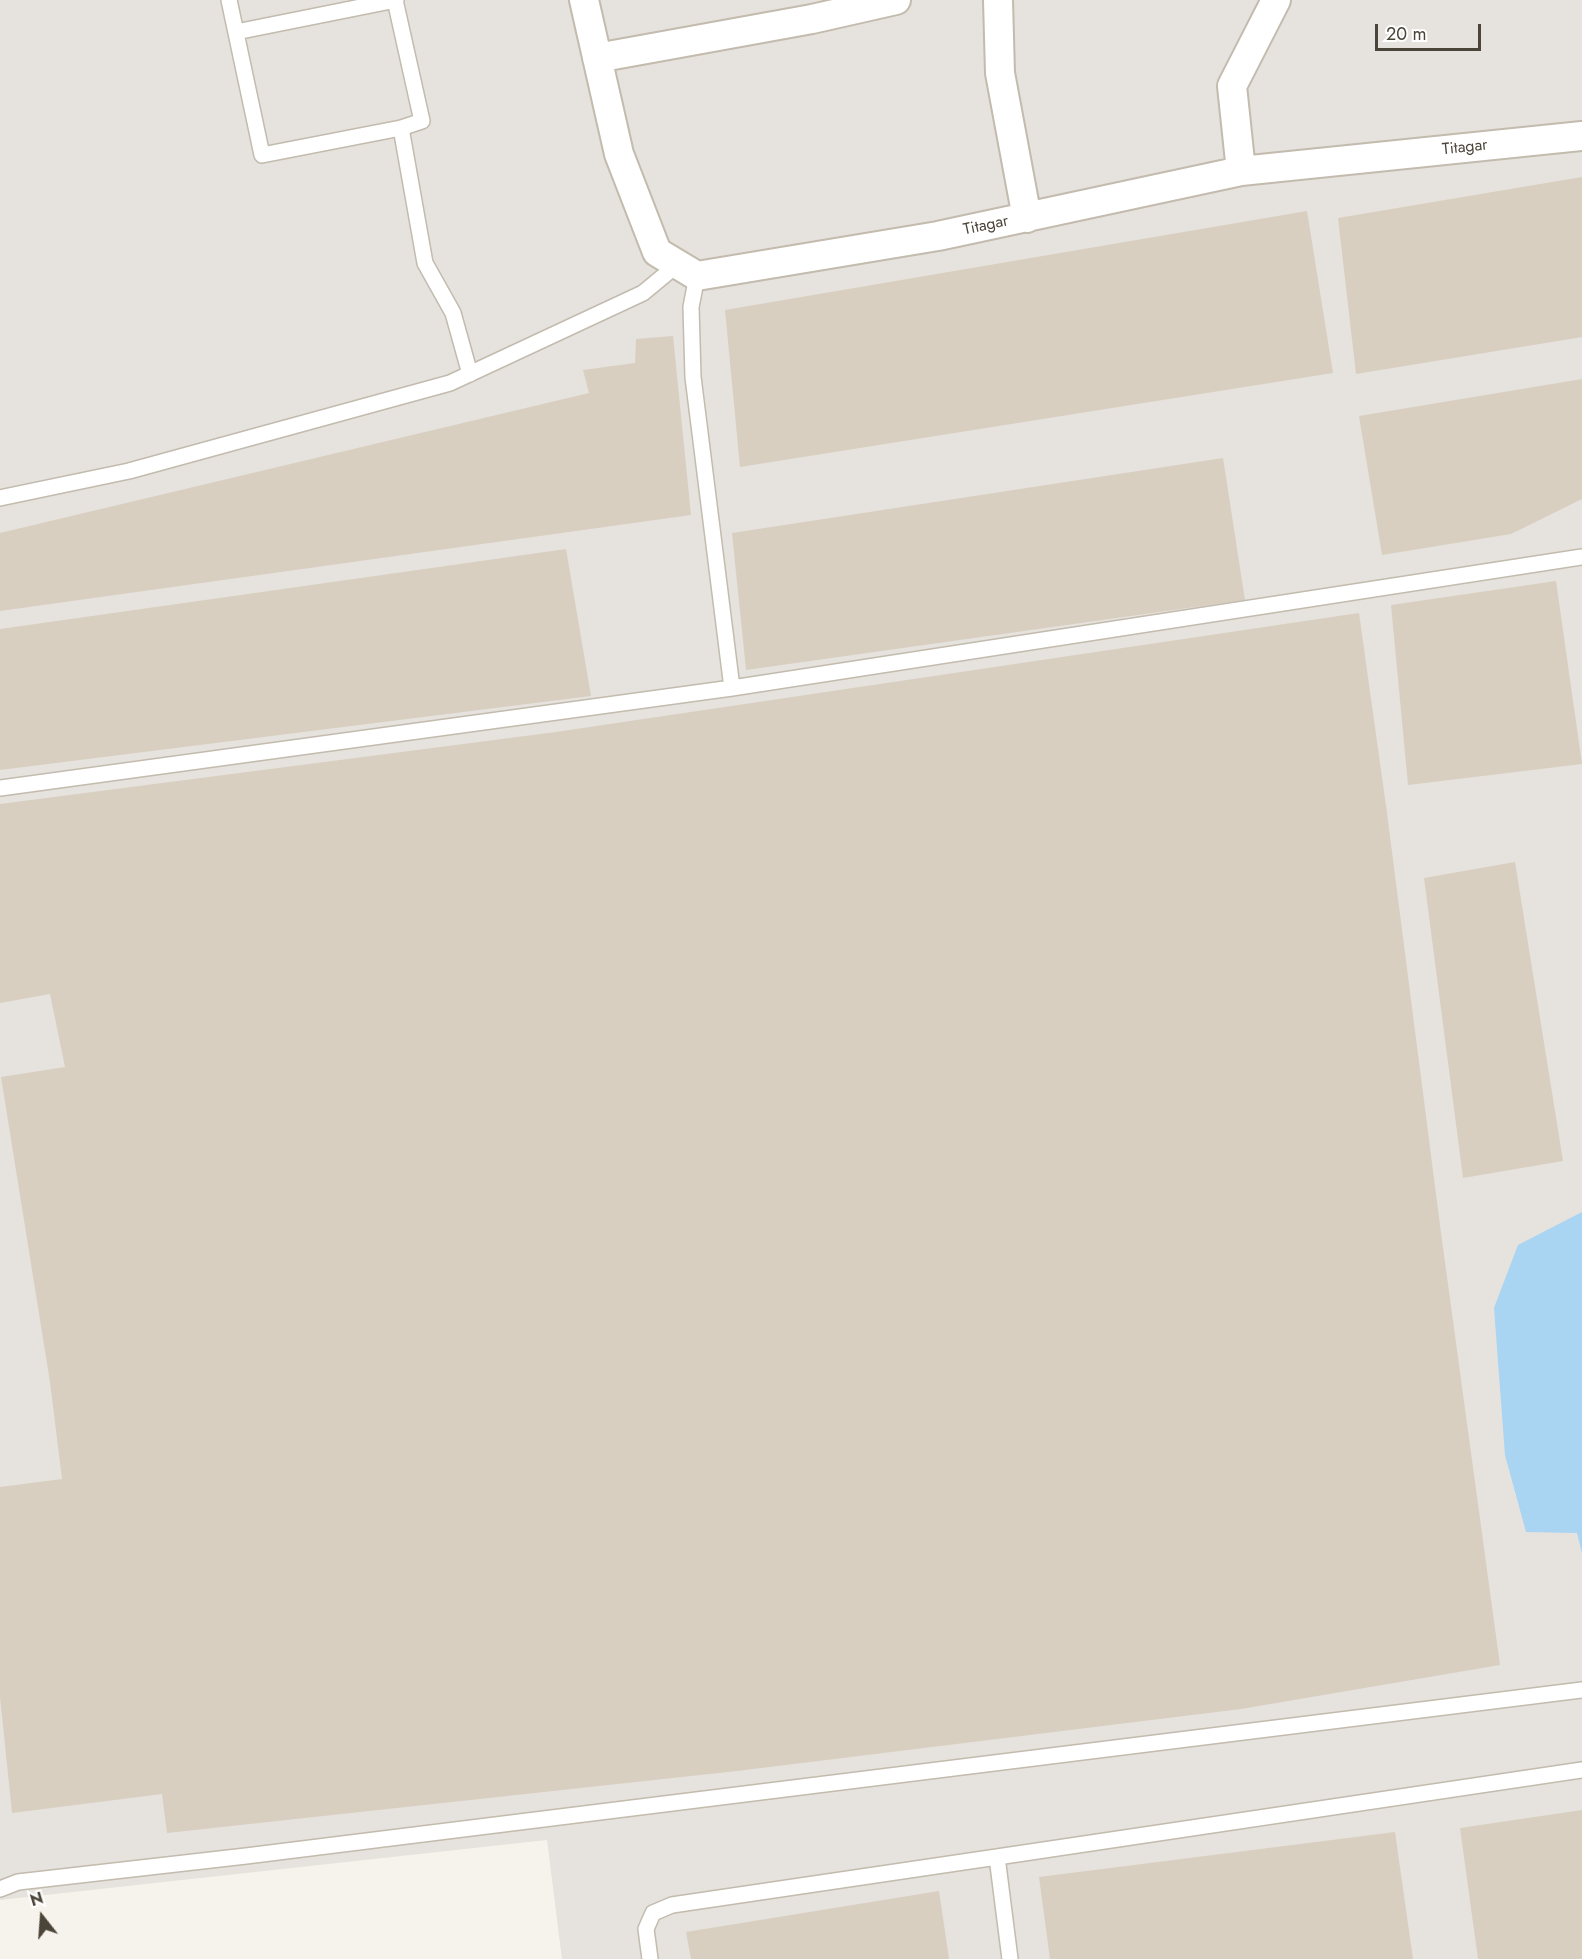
<!DOCTYPE html>
<style>
body{margin:0}
#map{position:relative;width:1582px;height:1959px;overflow:hidden;background:#f6f3ec;font-family:Jost,sans-serif}
canvas{display:block}
.north{position:absolute;left:12px;top:1887px;width:60px;height:60px;-webkit-text-stroke:4px #fff;paint-order:stroke;rotate:343deg;font-size:16px;font-weight:700;line-height:24px;text-align:center;color:#4b4439}
.north::after{content:'';display:block;margin:auto;width:21px;height:27px;background:#4b4439;clip-path:polygon(50% 0,100% 100%,50% 72%,0 100%)}
.scale{position:absolute;left:1375px;top:24px;width:106px;height:27px;box-sizing:border-box;border:3px solid #4b4439;border-top:0;padding-left:8px;font-size:18px;line-height:21px;white-space:nowrap;color:#4b4439;-webkit-text-stroke:4px #fff;paint-order:stroke}
</style>
<div id="map">
<canvas width="1582" height="1959"></canvas>
<div class="north">N</div>
<div class="scale">20 m</div>
</div>
<script>
const g = document.querySelector('canvas').getContext('2d');
g.lineJoin = 'round';
function paint(path, color) { g.fillStyle = color; g.fill(path, 'evenodd'); }
const poly = rows => new Path2D(rows.map(r => 'M' + r).join(''));
function stroke(path, color, width, dash) { g.strokeStyle = color; g.lineWidth = width; g.lineCap = dash ? 'butt' : 'round'; g.setLineDash(dash || []); g.stroke(path); }
function write(font, color, halo, rows, align = 'center') {
  g.font = font + ' Jost,sans-serif'; g.lineWidth = 5; g.setLineDash([]); g.textBaseline = 'middle'; g.strokeStyle = halo; g.fillStyle = color; for (const [text, x, y, turn = 0] of rows) {
    g.save(); g.translate(x, y); g.rotate((+turn || 0) * Math.PI / 180); g.textAlign = isNaN(turn) ? turn : align; if (halo) g.strokeText(text, 0, 0); g.fillText(text, 0, 0); g.restore();
  }
}
paint(poly([
 [0,0,1582,0,1582,1959,562,1959,547,1840,0,1900]
]), '#e6e2dd');
paint(poly([
 [1582,1212,1582,1553,1577,1533,1526,1532,1505,1455,1494,1308,1518,1245]
]), '#a9d4f2');
paint(poly([
 [1582,177,1582,337,1356,374,1338,218],
 [1307,211,1333,373,740,467,725,310],
 [673,336,691,515,0,611,0,533,589,393,583,370,635,363,636,339],
 [1582,379,1582,499,1511,534,1382,555,1359,416],
 [1223,458,1245,600,746,670,732,533],
 [566,549,591,696,0,770,0,629],
 [1556,581,1582,764,1408,785,1391,605],
 [1359,613,1387,813,1441,1233,1500,1665,1241,1709,737,1771,167,1833,162,1794,12,1813,0,1697,0,1487,62,1479,50,1382,1,1077,65,1067,50,994,0,1003,0,804,556,732],
 [1515,862,1563,1161,1463,1178,1424,878],
 [1582,1810,1582,1959,1478,1959,1460,1828],
 [1395,1832,1413,1959,1050,1959,1039,1877],
 [939,1891,949,1959,691,1959,686,1932]
]), '#d8cfc1');
const lane = poly([
 [229,0,262,155,401,128,422,121,395,0],
 [236,32,396,0],
 [401,128,425,263,453,313,470,374],
 [697,276,691,307,693,377,732,688],
 [0,498,129,471,450,383,643,293,678,264],
 [0,788,732,688,1582,557],
 [0,1889,18,1882,246,1856,1582,1690],
 [650,1959,646,1929,653,1913,672,1905,997,1857],
 [1010,1959,997,1857,1582,1770]
]);
const street = poly([
 [584,0,619,154,657,252,697,276,938,236,1241,171,1582,136],
 [998,0,1000,73,1027,218],
 [597,58,812,19,896,0],
 [1241,171,1232,86,1276,0]
]);
stroke(lane, '#c2bbae', 18);
stroke(street, '#c2bbae', 32);
stroke(lane, '#fff', 15);
stroke(street, '#fff', 28);
write('16px', '#4b4439', '#fff', [
 ["Titagar",1465,148,-6],
 ["Titagar",986,226,-12]
]);
</script>
